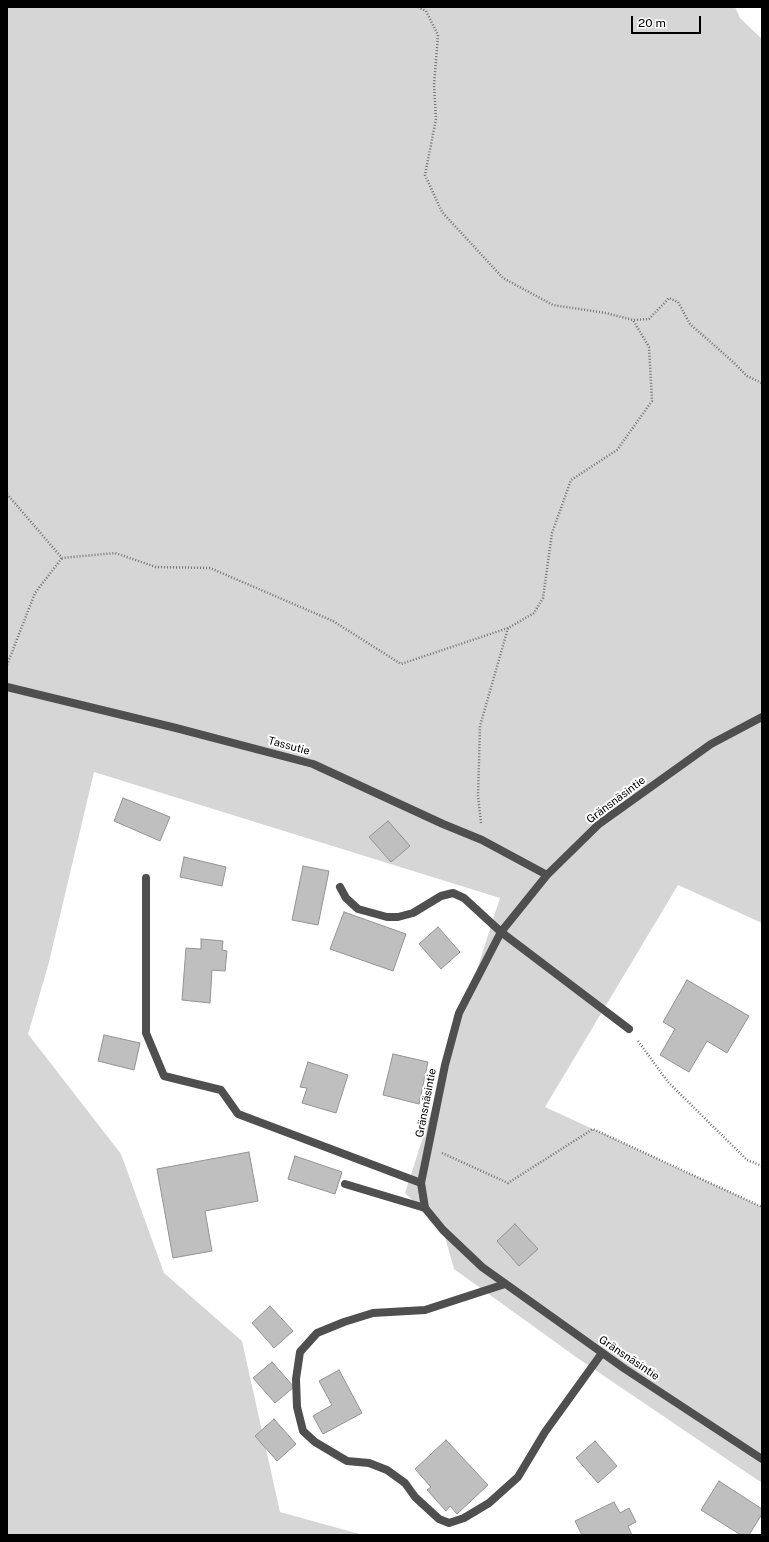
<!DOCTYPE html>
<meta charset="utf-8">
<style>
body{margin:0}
#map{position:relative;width:769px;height:1542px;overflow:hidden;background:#fff;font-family:"Public Sans",sans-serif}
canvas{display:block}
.frame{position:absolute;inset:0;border:8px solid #000;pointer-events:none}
.scale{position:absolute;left:631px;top:16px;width:70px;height:18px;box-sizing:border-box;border:2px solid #000;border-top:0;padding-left:5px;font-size:12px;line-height:14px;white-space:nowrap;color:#000;-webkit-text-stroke:3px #fff;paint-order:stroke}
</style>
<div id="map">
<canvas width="769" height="1542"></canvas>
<div class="frame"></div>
<div class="scale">20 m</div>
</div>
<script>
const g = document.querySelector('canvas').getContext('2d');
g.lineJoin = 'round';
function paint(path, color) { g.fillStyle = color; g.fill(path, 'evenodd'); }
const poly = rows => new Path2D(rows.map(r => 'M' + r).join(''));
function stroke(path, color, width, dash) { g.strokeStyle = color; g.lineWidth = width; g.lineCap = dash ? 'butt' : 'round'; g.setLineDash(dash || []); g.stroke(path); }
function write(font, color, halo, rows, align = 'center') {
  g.font = font + ' "Public Sans",sans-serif'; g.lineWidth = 4; g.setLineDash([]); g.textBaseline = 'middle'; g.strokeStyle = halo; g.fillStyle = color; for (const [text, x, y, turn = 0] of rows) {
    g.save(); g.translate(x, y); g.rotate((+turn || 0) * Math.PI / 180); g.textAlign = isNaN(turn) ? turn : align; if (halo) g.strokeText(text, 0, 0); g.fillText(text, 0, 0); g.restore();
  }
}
paint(poly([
 [7,7,735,7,740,18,762,39,762,923,678,885,545,1107,762,1207,762,1483,576,1357,454,1269,443,1230,405,1193,500,898,94,772,48,966,28,1034,121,1154,164,1273,242,1341,280,1512,363,1535,7,1535]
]), '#d6d6d6');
const building = poly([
 [123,798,170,817,160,841,114,821,123,798],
 [388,821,410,846,391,862,369,837,388,821],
 [184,857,226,867,222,886,180,877,184,857],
 [303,866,329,871,318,925,292,920,303,866],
 [344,912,406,934,393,971,330,949,344,912],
 [438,927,460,952,441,969,419,944,438,927],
 [201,939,223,941,222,950,227,951,225,971,212,970,210,1003,182,1000,186,948,201,949,201,939],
 [687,980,749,1016,727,1053,707,1041,689,1072,660,1055,675,1029,663,1022,687,980],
 [104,1035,140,1043,134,1070,98,1061,104,1035],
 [393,1054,428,1062,419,1104,383,1095,393,1054],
 [308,1062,348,1075,336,1113,302,1103,307,1088,300,1087,308,1062],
 [249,1152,258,1201,205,1211,212,1251,173,1258,157,1169,249,1152],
 [295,1156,342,1172,335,1194,288,1179,295,1156],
 [515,1224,538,1249,519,1266,497,1241,515,1224],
 [270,1306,293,1331,274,1348,252,1323,270,1306],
 [272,1362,294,1387,275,1403,253,1378,272,1362],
 [339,1370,362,1413,323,1434,313,1416,332,1405,319,1381,339,1370],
 [274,1419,296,1444,277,1461,255,1436,274,1419],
 [446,1440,488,1485,457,1514,450,1506,446,1511,427,1490,431,1487,415,1469,446,1440],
 [595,1441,617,1466,598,1483,576,1458,595,1441],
 [719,1481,762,1509,762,1514,749,1535,741,1535,701,1510,719,1481],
 [614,1502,620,1513,629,1508,636,1522,628,1526,632,1535,582,1535,575,1521,614,1502]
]);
paint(building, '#bfbfbf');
stroke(building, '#939393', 1);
stroke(poly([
 [418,7,426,11,438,35,434,85,436,119,425,175,442,212,503,278,553,305,606,313,633,320,649,319,669,298,678,302,690,324,732,361,747,376,762,383],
 [7,494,62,558,115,553,156,567,210,568,333,621,401,664,508,628],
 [7,665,35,593,62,558],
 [481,823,478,796,480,726,508,628,534,613,543,598,552,533,571,480,617,450,652,401,649,347,633,320],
 [638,1041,668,1082,747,1160,762,1166],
 [442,1153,508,1183,593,1129,762,1207]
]), '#717171', 2.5, [1, 2]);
stroke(poly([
 [146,878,146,1033,164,1076,221,1090,238,1114,421,1183],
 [340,887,346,898,358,909,387,917,398,917,413,913,441,896,453,893,464,898,501,932,629,1029],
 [345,1184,425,1208],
 [505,1284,425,1310,373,1313,344,1322,317,1333,300,1352,296,1379,297,1407,303,1431,315,1442,347,1461,369,1463,387,1470,405,1483,415,1497,439,1519,449,1523,464,1518,489,1503,518,1477,545,1432,602,1353]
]), '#4f4f4f', 8);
stroke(poly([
 [7,687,176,728,313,764,443,824,482,840,547,875],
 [762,717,711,744,599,824,547,875,501,932,459,1013,445,1065,421,1183,425,1208,443,1230,482,1267,625,1369,762,1459]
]), '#4f4f4f', 8);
write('11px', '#000', '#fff', [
 ["Tassutie",289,746,15],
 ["Gränsnäsintie",616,800,-37],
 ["Gränsnäsintie",426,1103,-79],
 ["Gränsnäsintie",629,1358,34]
]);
</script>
